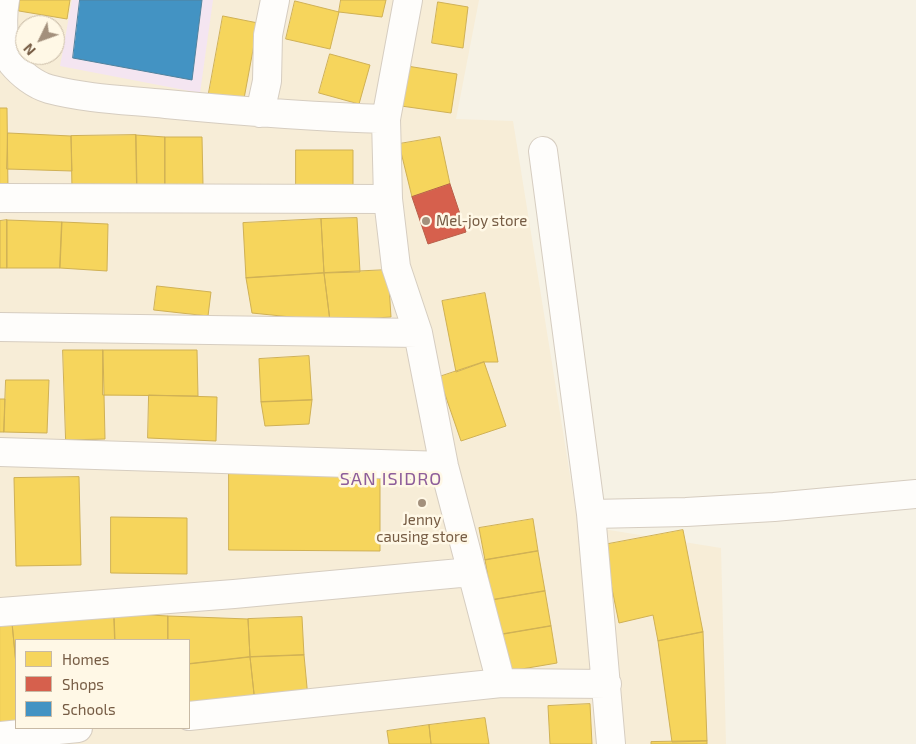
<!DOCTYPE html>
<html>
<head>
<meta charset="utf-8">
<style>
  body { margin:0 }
  #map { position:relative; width:916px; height:744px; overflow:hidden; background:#f6f2e5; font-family:"Exo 2",sans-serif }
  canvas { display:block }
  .legend { position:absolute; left:15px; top:639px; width:175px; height:90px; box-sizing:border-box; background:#fff8e6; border:1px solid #c8baa5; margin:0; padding:6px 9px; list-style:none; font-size:15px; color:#765c44 }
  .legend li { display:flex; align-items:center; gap:10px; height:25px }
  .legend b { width:25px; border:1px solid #c8baa5 }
  .north { position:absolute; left:15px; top:15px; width:50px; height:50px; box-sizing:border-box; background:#fff8e6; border:1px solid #c8baa5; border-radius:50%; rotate:228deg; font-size:14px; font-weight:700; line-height:20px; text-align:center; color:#765c44 }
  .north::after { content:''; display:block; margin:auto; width:18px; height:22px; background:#a3907c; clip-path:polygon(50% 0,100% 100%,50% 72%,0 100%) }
</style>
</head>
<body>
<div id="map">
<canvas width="916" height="744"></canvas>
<ul class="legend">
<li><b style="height:14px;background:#f6d55c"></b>Homes</li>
<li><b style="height:14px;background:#d6604d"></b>Shops</li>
<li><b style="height:14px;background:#4393c3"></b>Schools</li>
</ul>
<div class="north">N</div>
</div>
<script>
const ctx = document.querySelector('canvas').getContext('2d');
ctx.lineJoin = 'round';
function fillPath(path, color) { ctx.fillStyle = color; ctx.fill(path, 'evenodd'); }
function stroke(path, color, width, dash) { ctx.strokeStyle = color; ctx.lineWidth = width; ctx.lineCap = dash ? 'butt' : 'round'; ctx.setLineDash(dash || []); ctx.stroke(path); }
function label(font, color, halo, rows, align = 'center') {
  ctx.font = font + ' "Exo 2",sans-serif'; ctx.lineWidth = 5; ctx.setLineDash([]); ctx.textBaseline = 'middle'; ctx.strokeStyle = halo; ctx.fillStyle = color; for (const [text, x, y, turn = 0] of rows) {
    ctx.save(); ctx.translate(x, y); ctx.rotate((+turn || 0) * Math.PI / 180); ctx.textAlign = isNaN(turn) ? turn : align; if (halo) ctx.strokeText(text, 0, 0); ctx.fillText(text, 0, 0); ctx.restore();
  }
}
fillPath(new Path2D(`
  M 0,0 L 479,0 L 456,119 L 513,121 L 578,525 L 721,548 L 726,744 L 0,744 ZM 25,25 L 55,25 L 55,55 L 25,55 ZM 16,640 L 189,640 L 189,728 L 16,728 Z`), '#f7edd7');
fillPath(new Path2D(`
  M 72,0 L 213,0 L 200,93 L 60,66 Z`), '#f4e5f1');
const homes = new Path2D(`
  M 20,0 L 70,0 L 67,19 L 19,11 Z
  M 341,0 L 386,0 L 382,17 L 339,12 Z
  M 295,1 L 339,12 L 330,49 L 286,39 Z
  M 438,2 L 468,7 L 463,48 L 432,43 Z
  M 223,16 L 258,23 L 243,104 L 208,98 Z
  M 330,54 L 370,65 L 359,104 L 319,93 Z
  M 407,66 L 457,74 L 451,113 L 401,106 Z
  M 0,108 L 7,108 L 8,191 L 0,191 Z
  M 8,133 L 71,136 L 72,171 L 7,169 Z
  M 136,135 L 165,137 L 165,185 L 137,188 Z
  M 136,135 L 137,188 L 72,189 L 71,136 Z
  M 165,137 L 202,137 L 203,185 L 165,185 Z
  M 440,137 L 450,184 L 412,197 L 399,144 Z
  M 296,150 L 353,150 L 353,191 L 296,191 Z
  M 357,218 L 360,272 L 324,273 L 321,219 Z
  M 321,219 L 324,273 L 246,278 L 243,223 Z
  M 7,220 L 7,268 L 0,268 L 0,221 Z
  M 7,220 L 62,222 L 60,268 L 7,268 Z
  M 62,222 L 108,224 L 107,271 L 60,268 Z
  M 388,270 L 391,317 L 330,321 L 324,273 Z
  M 324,273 L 330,321 L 252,313 L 246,278 Z
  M 157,286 L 211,292 L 208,316 L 154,310 Z
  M 485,293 L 498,362 L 484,362 L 456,372 L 442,301 Z
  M 63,350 L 103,350 L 105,439 L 66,440 Z
  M 103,350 L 197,350 L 198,396 L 103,395 Z
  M 309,356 L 312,400 L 261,402 L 259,359 Z
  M 484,362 L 506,426 L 461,441 L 439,377 Z
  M 6,380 L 49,380 L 47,433 L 4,432 Z
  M 149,395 L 217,397 L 216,441 L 148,438 Z
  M 0,399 L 5,399 L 4,432 L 0,432 Z
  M 312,400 L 309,424 L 265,426 L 261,402 Z
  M 229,471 L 380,471 L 380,551 L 229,550 Z
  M 79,477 L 81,565 L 16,566 L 14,478 Z
  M 111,517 L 187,518 L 187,574 L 111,573 Z
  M 533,519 L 538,551 L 485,560 L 479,528 Z
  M 683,530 L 703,632 L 658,641 L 653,615 L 619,623 L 603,545 Z
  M 538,551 L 545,591 L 492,600 L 485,560 Z
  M 545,591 L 551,626 L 498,635 L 492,600 Z
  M 114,613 L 168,616 L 168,640 L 115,640 Z
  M 114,613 L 115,640 L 16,640 L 16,664 L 12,623 Z
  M 168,616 L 248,619 L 250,657 L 189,664 L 189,640 L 168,640 Z
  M 302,617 L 304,655 L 250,657 L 248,619 Z
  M 0,622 L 12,623 L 16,664 L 16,726 L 0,726 Z
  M 551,626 L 557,663 L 504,672 L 498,635 Z
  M 703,632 L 707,741 L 672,742 L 658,641 Z
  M 304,655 L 308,698 L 255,703 L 250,657 Z
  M 250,657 L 255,703 L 189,712 L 189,664 Z
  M 590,704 L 592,744 L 550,744 L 548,706 Z
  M 485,718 L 489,744 L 431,744 L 429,725 Z
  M 429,725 L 431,744 L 389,744 L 387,731 Z
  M 707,741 L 707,744 L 651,744 L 651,742 Z`);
fillPath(homes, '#f6d55c');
stroke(homes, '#d0b155', 1);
const shops = new Path2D(`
  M 450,184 L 466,232 L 428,244 L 412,197 Z`);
fillPath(shops, '#d6604d');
stroke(shops, '#b95f4a', 1);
const schools = new Path2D(`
  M 80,0 L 202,0 L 192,80 L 73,58 Z`);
fillPath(schools, '#4393c3');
stroke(schools, '#52829d', 1);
const street = new Path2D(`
  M 5,0 C 2,15 2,51 12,63 C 21,74 35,85 49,89 C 87,99 127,100 166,104 C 239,111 312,117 386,119
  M 408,0 L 386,119 L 388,199 L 396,267 L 418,333 L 444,466 L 501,683
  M 260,113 L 267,81 L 268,35 L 275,0
  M 543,151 L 591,514
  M 0,198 L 388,199
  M 0,327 L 418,333
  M 0,452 L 444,466
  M 0,612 L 234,594 L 471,572
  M 189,716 L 501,683 L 607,684
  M 0,736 L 78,728
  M 611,744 L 591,514 L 686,512 L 774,507 L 916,494`);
stroke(street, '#d6cdc0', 30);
stroke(street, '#fefdfb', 28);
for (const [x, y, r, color] of [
  [426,221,5,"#a3907c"],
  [422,503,5,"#a3907c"]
]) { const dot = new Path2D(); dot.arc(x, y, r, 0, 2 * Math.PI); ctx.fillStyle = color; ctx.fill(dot); stroke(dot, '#fff8e6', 2); }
label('15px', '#765c44', '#fff8e6', [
  ["Mel-joy store",436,221],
  ["Jenny",422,520,"center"],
  ["causing store",422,537,"center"]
], 'left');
ctx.letterSpacing = '1px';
label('18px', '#8e5e9a', '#fff8e6', [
  ["SAN ISIDRO",391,479]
]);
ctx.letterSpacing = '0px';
</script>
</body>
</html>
